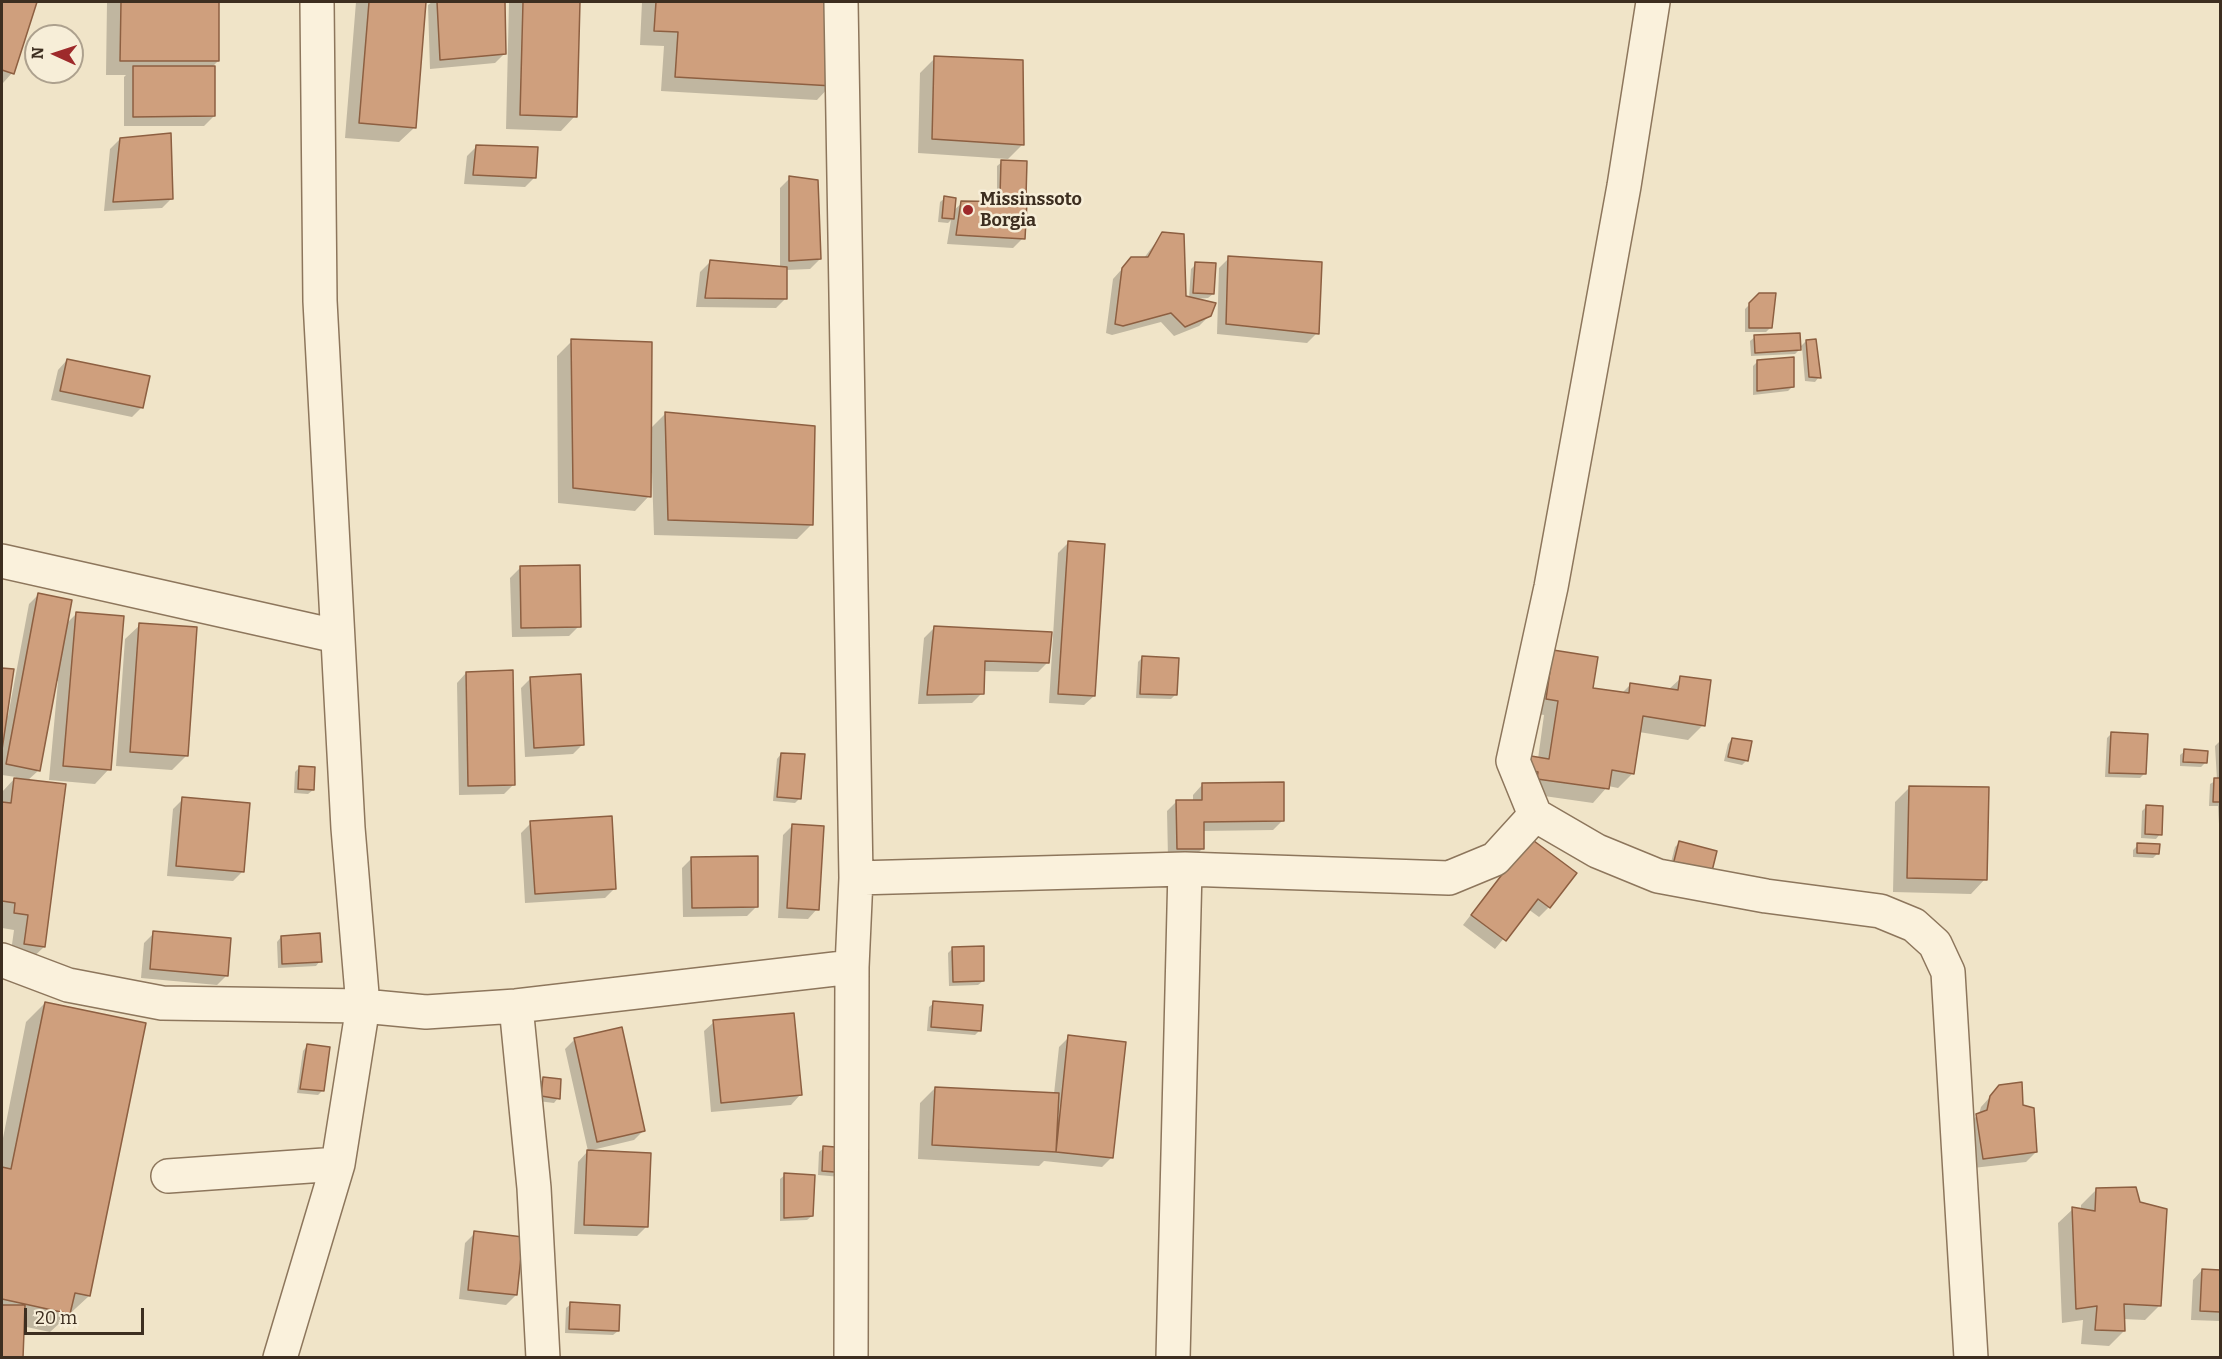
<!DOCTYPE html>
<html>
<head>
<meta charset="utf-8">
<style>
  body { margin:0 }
  #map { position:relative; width:2222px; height:1359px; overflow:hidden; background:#f0e4c8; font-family:Bitter,serif }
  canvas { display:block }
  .frame { position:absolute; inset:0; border:3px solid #3d2e20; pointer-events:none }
  .north { position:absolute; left:24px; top:24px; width:60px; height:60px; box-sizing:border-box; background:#f7eed8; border:2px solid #ada18e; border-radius:50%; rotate:273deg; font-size:16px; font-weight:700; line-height:24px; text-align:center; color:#3d2e20 }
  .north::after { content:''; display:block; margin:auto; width:21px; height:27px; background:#9e2a2b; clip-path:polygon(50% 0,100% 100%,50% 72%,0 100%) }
  .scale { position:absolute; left:24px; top:1308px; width:120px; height:27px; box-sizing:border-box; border:3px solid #3d2e20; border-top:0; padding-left:8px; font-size:18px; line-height:21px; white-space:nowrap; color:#3d2e20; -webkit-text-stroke:4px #f7eed8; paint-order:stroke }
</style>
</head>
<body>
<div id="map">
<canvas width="2222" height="1359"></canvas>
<div class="frame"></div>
<div class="north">N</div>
<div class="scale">20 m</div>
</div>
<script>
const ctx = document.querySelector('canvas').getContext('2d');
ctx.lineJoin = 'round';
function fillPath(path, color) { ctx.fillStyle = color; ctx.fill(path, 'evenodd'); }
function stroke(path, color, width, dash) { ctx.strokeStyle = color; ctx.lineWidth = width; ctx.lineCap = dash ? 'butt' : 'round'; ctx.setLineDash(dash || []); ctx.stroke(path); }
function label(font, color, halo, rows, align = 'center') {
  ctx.font = font + ' Bitter,serif'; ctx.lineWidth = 5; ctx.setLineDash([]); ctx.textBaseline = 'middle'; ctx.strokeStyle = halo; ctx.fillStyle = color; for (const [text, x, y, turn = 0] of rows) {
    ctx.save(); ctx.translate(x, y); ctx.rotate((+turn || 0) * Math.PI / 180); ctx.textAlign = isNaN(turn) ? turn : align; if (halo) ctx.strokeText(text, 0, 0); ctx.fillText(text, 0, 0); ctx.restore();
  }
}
fillPath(new Path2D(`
  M 2,2 L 35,2 L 12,73 L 3,83 Z
  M 107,2 L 218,2 L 218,61 L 211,68 L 214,116 L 204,126 L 124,126 L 124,77 L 126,75 L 106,75 Z
  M 356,2 L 424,2 L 414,128 L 399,142 L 345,138 Z
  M 432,2 L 503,2 L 505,53 L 495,63 L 430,69 L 428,5 Z
  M 509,2 L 578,2 L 575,116 L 561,131 L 506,129 Z
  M 642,2 L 826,2 L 831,85 L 817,100 L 661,91 L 664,46 L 640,45 Z
  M 935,58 L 1023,144 L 1008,159 L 918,153 L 920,73 Z
  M 120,139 L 172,198 L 162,208 L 104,211 L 110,149 Z
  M 477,146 L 534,178 L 525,187 L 464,184 L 467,156 Z
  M 1002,162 L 1025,196 L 1017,203 L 1023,238 L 1013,248 L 947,244 L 951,220 L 948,223 L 938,222 L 940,202 L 945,198 L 953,211 L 962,203 L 1013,203 L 1013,200 L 997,200 L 997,166 Z
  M 790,178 L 820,259 L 810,269 L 786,270 L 786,298 L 776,308 L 696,307 L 700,272 L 710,262 L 780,268 L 780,188 Z
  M 1162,234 L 1184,298 L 1189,298 L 1191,269 L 1196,264 L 1213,294 L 1208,298 L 1193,299 L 1210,315 L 1199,326 L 1174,336 L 1161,322 L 1112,335 L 1106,333 L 1113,279 L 1131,259 L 1144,258 Z
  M 1229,258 L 1317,333 L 1307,343 L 1217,334 L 1219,268 Z
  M 1760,294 L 1771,327 L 1766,332 L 1745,332 L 1745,309 Z
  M 1755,337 L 1799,348 L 1806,341 L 1819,377 L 1815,382 L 1805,381 L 1802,347 L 1795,354 L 1751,356 L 1750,341 Z
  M 572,341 L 650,429 L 666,413 L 812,524 L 797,539 L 654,535 L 652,473 L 650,473 L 649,496 L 635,511 L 558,503 L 557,356 Z
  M 67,360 L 142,407 L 132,417 L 51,400 L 58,370 Z
  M 1758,361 L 1793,386 L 1788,391 L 1753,395 L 1753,366 Z
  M 1068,543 L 1094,696 L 1084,705 L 1049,703 L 1058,553 Z
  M 520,568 L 579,626 L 569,636 L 512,637 L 510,578 Z
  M 39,594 L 66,624 L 77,613 L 109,769 L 95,784 L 49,780 L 58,681 L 55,681 L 39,770 L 27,781 L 44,947 L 29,961 L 10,959 L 14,930 L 2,928 L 2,792 L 16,777 L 2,775 L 2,669 L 12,671 L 5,716 L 8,716 L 29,604 Z
  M 140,625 L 187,755 L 172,770 L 116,766 L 125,639 Z
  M 934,628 L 1048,662 L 1038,672 L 983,671 L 982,693 L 972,703 L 918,704 L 924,638 Z
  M 1553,652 L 1591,689 L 1621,694 L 1631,684 L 1668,690 L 1681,678 L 1703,725 L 1688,740 L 1639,732 L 1633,773 L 1618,788 L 1608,786 L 1593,803 L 1523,793 L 1538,759 L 1544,715 L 1532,713 Z
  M 1142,658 L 1176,694 L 1171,699 L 1136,698 L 1138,662 Z
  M 466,673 L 514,784 L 504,794 L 459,795 L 457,683 Z
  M 531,678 L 583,744 L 573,754 L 525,757 L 521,688 Z
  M 2112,733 L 2144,774 L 2140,778 L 2105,777 L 2107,738 Z
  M 1732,739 L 1747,760 L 1742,765 L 1724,761 L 1728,744 Z
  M 2220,741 L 2220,842 L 2218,806 L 2209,806 L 2210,784 L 2217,780 L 2215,746 Z
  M 2185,751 L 2206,762 L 2201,767 L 2180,766 L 2180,755 Z
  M 781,754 L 799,799 L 795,803 L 773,801 L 777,759 Z
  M 299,768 L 313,790 L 308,794 L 294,793 L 295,772 Z
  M 1202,785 L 1283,820 L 1273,830 L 1202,831 L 1203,848 L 1193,858 L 1168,858 L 1167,811 L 1177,801 L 1193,801 L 1193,795 Z
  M 1910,787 L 1985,879 L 1971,894 L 1893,892 L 1895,802 Z
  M 183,799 L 243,871 L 233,881 L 167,876 L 173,809 Z
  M 2147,806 L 2160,834 L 2156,839 L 2141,838 L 2142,811 Z
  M 531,823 L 615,888 L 605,898 L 525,903 L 521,833 Z
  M 793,825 L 817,909 L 808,919 L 778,918 L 783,835 Z
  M 1679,843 L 1705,879 L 1669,870 L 1675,847 Z
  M 2138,845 L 2158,853 L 2153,858 L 2133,857 L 2133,850 Z
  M 1521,850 L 1549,907 L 1539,917 L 1528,909 L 1495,949 L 1463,925 Z
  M 692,858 L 757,906 L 747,916 L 683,917 L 682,868 Z
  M 154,933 L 227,975 L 217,985 L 141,978 L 144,943 Z
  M 281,937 L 320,961 L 316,966 L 278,968 L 277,942 Z
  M 953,948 L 983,981 L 978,985 L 949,986 L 948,953 Z
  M 45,1003 L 89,1296 L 50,1332 L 22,1326 L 21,1358 L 2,1358 L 2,1143 L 26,1022 Z
  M 934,1003 L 980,1030 L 975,1035 L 927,1031 L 929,1007 Z
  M 714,1022 L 800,1095 L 791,1105 L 711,1112 L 704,1031 Z
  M 1069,1037 L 1112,1157 L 1102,1167 L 1044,1161 L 1039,1166 L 918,1159 L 920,1103 L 935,1088 L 1054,1094 L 1059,1047 Z
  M 575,1039 L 644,1130 L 634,1140 L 588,1151 L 565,1049 Z
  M 307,1046 L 323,1090 L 318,1095 L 297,1093 L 303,1051 Z
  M 544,1079 L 558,1098 L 554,1103 L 538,1101 L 539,1083 Z
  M 1999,1087 L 2021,1106 L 2036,1152 L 2026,1162 L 1973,1168 L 1967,1125 L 1979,1114 L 1981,1107 Z
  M 824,1148 L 841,1177 L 818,1175 L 819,1152 Z
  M 587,1152 L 647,1226 L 637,1236 L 574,1234 L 578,1162 Z
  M 785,1175 L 812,1216 L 807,1220 L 780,1221 L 780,1179 Z
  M 2096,1190 L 2159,1306 L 2145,1320 L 2123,1319 L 2124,1331 L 2109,1346 L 2081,1344 L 2083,1320 L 2062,1323 L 2058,1223 L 2073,1209 L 2081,1210 L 2081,1205 Z
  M 475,1233 L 516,1295 L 506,1305 L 459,1299 L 465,1243 Z
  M 2202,1270 L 2220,1271 L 2220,1321 L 2191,1320 L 2193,1280 Z
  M 571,1304 L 618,1331 L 613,1335 L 565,1333 L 566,1308 Z`), '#0003');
const building = new Path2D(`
  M 2,2 L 37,2 L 14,74 L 2,70 Z
  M 121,2 L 219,2 L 219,61 L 120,61 Z
  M 369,2 L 426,2 L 416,128 L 359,123 Z
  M 437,2 L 505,2 L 506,54 L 440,60 Z
  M 523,2 L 580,2 L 577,117 L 520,115 Z
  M 656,2 L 827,2 L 833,86 L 675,77 L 678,32 L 654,31 Z
  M 934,56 L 1023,60 L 1024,145 L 932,139 Z
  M 133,66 L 215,66 L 215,116 L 133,117 Z
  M 171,133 L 173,199 L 113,202 L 120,138 Z
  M 476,145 L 538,147 L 536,178 L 473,175 Z
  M 1001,160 L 1027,161 L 1026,197 L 1000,196 Z
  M 789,176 L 818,180 L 821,259 L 789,261 Z
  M 944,196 L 956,198 L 954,219 L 942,218 Z
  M 961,201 L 1027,202 L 1025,239 L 956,235 Z
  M 1162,232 L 1184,234 L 1186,296 L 1216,303 L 1211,316 L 1185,327 L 1171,313 L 1123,326 L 1115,324 L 1122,268 L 1131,257 L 1148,257 Z
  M 1228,256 L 1322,262 L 1319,334 L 1226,324 Z
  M 710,260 L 787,267 L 787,299 L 705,298 Z
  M 1195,262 L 1216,263 L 1214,294 L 1193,293 Z
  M 1759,293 L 1776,293 L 1772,328 L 1749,328 L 1749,303 Z
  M 1800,333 L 1801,350 L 1755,353 L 1754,335 Z
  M 571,339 L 652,342 L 651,497 L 573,488 Z
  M 1816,339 L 1821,378 L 1809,377 L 1806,340 Z
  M 1794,357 L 1794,387 L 1757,391 L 1757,360 Z
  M 67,359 L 150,376 L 143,408 L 60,391 Z
  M 665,412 L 815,426 L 813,525 L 668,520 Z
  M 1068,541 L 1105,544 L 1095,696 L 1058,694 Z
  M 580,565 L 581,627 L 521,628 L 520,566 Z
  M 38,593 L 72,600 L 40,771 L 6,764 Z
  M 76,612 L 124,616 L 111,770 L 63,766 Z
  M 139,623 L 197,627 L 188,756 L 130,752 Z
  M 934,626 L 1052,632 L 1049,663 L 985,661 L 984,694 L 927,695 Z
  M 1553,650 L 1598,657 L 1593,688 L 1629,693 L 1630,683 L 1678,690 L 1680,676 L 1711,680 L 1705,726 L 1643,716 L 1634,774 L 1612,770 L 1609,789 L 1537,779 L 1538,772 L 1523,769 L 1525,755 L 1549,759 L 1558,701 L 1546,699 Z
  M 1142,656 L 1179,658 L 1177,695 L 1140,694 Z
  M 2,668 L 14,669 L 2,750 Z
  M 513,670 L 515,785 L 468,786 L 466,672 Z
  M 581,674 L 584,745 L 534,748 L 530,677 Z
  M 2111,732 L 2148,734 L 2146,774 L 2109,773 Z
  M 1732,738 L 1752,741 L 1748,761 L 1728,757 Z
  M 2184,749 L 2208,751 L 2207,763 L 2183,762 Z
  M 781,753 L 805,754 L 801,799 L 777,797 Z
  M 299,766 L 315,767 L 314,790 L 298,789 Z
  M 14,778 L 66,784 L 45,947 L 24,944 L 28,915 L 14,913 L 15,903 L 2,901 L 2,802 L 11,803 Z
  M 2214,778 L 2220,778 L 2220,802 L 2213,802 Z
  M 1284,782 L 1284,821 L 1204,822 L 1204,849 L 1177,849 L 1176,800 L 1202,800 L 1202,783 Z
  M 1909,786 L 1989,787 L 1987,880 L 1907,878 Z
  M 182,797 L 250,803 L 244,872 L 176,866 Z
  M 2146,805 L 2163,806 L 2162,835 L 2145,834 Z
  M 612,816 L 616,889 L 535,894 L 530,821 Z
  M 792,824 L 824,826 L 819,910 L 787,908 Z
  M 1530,838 L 1577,873 L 1550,908 L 1538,899 L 1506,941 L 1471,915 Z
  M 1679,841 L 1717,851 L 1711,875 L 1673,865 Z
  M 2137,843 L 2160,844 L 2159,854 L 2137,853 Z
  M 758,856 L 758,907 L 692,908 L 691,857 Z
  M 153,931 L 231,938 L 228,976 L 150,969 Z
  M 320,933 L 322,962 L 282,964 L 281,936 Z
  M 984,946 L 984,981 L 953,982 L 952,947 Z
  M 933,1001 L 983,1005 L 981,1031 L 931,1027 Z
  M 45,1002 L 146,1023 L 90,1296 L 75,1293 L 70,1314 L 2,1299 L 2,1167 L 11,1169 Z
  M 794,1013 L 802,1095 L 721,1103 L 713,1020 Z
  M 622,1027 L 645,1131 L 597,1142 L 574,1038 Z
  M 1068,1035 L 1126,1042 L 1113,1158 L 1056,1152 Z
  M 307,1044 L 330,1047 L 324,1091 L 300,1089 Z
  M 543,1077 L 561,1079 L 560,1099 L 541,1096 Z
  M 2022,1082 L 2023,1105 L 2034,1108 L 2037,1152 L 1983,1159 L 1976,1114 L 1987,1110 L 1990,1096 L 1999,1085 Z
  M 935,1087 L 1059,1093 L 1056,1152 L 932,1145 Z
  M 823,1146 L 848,1148 L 847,1173 L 822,1171 Z
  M 587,1150 L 651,1153 L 648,1227 L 584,1225 Z
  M 784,1173 L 815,1175 L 813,1216 L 784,1218 Z
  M 2136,1187 L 2140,1202 L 2167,1209 L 2161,1306 L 2124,1304 L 2125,1331 L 2095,1330 L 2097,1306 L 2076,1309 L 2072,1207 L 2095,1211 L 2096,1188 Z
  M 474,1231 L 523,1237 L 517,1295 L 468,1290 Z
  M 2202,1269 L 2220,1270 L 2220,1312 L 2200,1311 Z
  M 570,1302 L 620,1305 L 619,1331 L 569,1329 Z
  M 2,1305 L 25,1305 L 23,1358 L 2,1358 Z`);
fillPath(building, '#cf9f7d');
stroke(building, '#8d5f41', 1.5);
const street = new Path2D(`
  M 841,2 L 856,878 L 852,967 L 851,1358
  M 1653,2 L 1624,186 L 1551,587 L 1513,761 L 1535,815 L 1597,851 L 1658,876 L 1766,896 L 1880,911 L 1914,925 L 1935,944 L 1948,972 L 1971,1358
  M 2,561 L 336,636
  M 856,878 L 1185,869 L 1449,878 L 1495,859 L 1535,815
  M 2,960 L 68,985 L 162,1003 L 363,1006 L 426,1012 L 516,1006 L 852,967
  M 516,1006 L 534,1188 L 543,1358
  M 168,1176 L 338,1164
  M 280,1358 L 338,1164 L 363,1006 L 348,828 L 320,301 L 317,2
  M 1173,1358 L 1185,869`);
stroke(street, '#8d765c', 36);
stroke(street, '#faf1dc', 33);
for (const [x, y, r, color] of [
  [968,210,6,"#9e2a2b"]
]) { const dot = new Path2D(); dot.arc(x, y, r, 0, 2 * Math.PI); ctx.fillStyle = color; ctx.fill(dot); stroke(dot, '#f7eed8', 2); }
label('bold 18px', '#3d2e20', '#f7eed8', [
  ["Missinssoto",980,200],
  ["Borgia",980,221]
], 'left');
</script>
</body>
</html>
